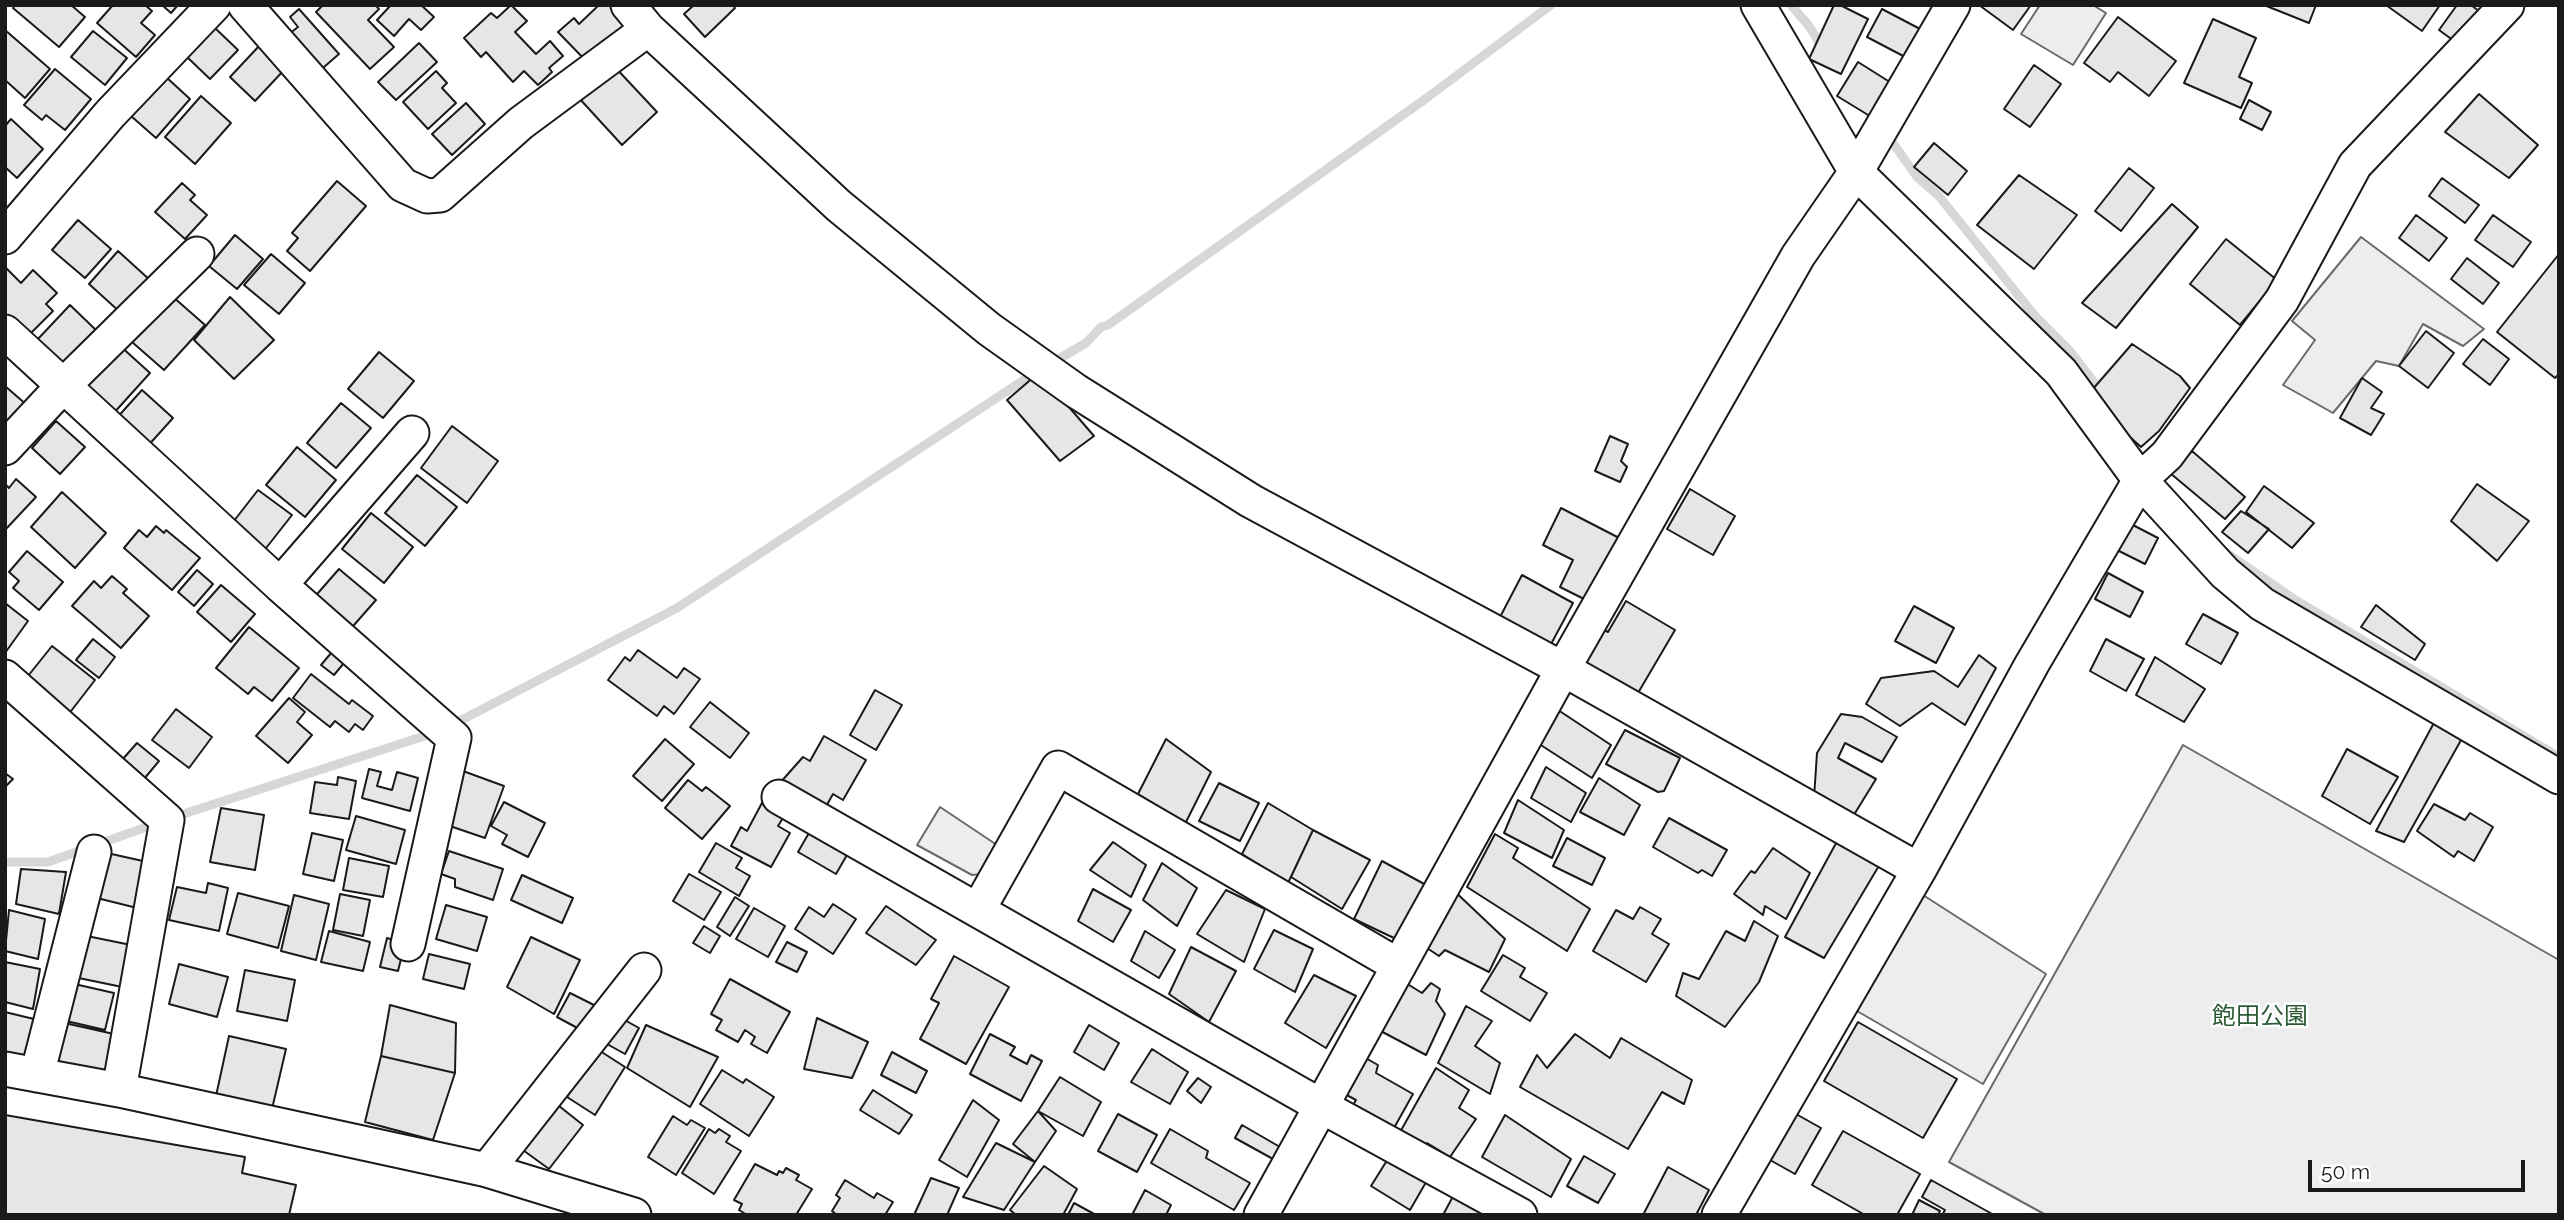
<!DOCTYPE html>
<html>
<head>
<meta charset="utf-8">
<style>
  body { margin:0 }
  #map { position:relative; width:2564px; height:1220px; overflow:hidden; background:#fff; font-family:Raleway,sans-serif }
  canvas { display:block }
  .frame { position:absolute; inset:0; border:7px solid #1a1a1a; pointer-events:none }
  .scale { position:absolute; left:2308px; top:1160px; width:217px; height:32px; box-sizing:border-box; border:4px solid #1a1a1a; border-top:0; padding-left:9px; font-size:21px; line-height:24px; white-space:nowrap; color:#1a1a1a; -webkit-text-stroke:5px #fff; paint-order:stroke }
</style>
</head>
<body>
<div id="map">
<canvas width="2564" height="1220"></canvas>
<div class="frame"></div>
<div class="scale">50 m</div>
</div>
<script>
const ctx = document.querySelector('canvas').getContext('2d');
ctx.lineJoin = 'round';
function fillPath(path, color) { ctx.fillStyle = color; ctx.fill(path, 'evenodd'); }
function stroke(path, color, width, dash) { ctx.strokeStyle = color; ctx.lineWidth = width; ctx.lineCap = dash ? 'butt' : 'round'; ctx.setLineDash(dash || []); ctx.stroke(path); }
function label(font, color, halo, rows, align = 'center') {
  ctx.font = font + ' Raleway,"Noto Sans JP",sans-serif'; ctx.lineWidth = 5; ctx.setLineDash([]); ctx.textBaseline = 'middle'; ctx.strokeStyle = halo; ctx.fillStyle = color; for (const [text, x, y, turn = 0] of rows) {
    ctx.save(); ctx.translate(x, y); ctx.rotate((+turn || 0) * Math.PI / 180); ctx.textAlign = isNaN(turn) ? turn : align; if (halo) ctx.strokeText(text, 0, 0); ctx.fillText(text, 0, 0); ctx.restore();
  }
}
const built = new Path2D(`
  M 2040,5 L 2093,5 L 2106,13 L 2073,65 L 2021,34 Z
  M 2361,237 L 2484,329 L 2463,346 L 2423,324 L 2399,366 L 2376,361 L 2333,413 L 2283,385 L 2315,340 L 2292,321 Z
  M 2183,745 L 2559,960 L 2559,1215 L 2046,1215 L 1949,1162 Z
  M 940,807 L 997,845 L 981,874 L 972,875 L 917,845 Z
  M 1923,895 L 2046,974 L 1983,1084 L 1857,1011 Z`);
fillPath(built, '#ededed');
stroke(built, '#6a6a6a', 2);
stroke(new Path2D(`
  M 1791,5 L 1809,26 L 1823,49
  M 1886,133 L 1917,177 L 1938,195 L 2035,316 L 2070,351 L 2102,393
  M 1052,363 L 1086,343 L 1101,327 L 1108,325 L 1428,97 L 1551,5
  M 2225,552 L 2294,599 L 2559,757
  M 450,726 L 677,608 L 1036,372
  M 174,817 L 437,732
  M 5,862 L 48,862 L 158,823`), '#d7d7d7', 9);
const building = new Path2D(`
  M 15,5 L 71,5 L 85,17 L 59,47 L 13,8 Z
  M 113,5 L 145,5 L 152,11 L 141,23 L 155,35 L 136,57 L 97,23 Z
  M 162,5 L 178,5 L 171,13 Z
  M 323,5 L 375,5 L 379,9 L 368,20 L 394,47 L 370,69 L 316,12 Z
  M 391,5 L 421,5 L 434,17 L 421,30 L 409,19 L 394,36 L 377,20 Z
  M 511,5 L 527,21 L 515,32 L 536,54 L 550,41 L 563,56 L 549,68 L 552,72 L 538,85 L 524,71 L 513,82 L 486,52 L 481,57 L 464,38 L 491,13 L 497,18 Z
  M 599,5 L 617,5 L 633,22 L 588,63 L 558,32 L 574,18 L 579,24 Z
  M 694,5 L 733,5 L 735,8 L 705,37 L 684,14 Z
  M 1834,5 L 1840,5 L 1868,19 L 1841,74 L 1809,59 Z
  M 1979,5 L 2031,5 L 2013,30 Z
  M 2264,5 L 2316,5 L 2309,23 Z
  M 2386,5 L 2440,5 L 2422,31 Z
  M 2457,5 L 2471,5 L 2488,18 L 2465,49 L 2439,30 Z
  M 299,9 L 339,54 L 316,74 L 284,38 L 298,27 L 290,17 Z
  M 1882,9 L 1922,30 L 1907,58 L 1867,37 Z
  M 2118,17 L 2176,61 L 2149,96 L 2118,72 L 2110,82 L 2084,63 Z
  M 2213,19 L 2256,38 L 2239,77 L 2252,83 L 2241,108 L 2184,83 Z
  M 215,28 L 238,50 L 210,79 L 187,57 Z
  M 5,30 L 50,69 L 25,98 L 5,80 Z
  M 93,31 L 127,58 L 105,85 L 71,57 Z
  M 419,43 L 437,62 L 396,100 L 378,82 Z
  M 260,45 L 285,69 L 255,101 L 230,77 Z
  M 1858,62 L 1893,84 L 1873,118 L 1837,96 Z
  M 613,65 L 657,112 L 622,145 L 578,97 Z
  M 2034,65 L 2061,84 L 2030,127 L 2004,109 Z
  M 55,69 L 91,99 L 65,130 L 46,115 L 42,120 L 24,105 Z
  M 436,71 L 447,83 L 442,88 L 456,103 L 428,129 L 403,102 Z
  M 166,77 L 190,99 L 156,138 L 131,116 Z
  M 2479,94 L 2538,145 L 2509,178 L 2445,132 Z
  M 201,96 L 231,123 L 195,164 L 165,137 Z
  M 2249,100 L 2271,112 L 2262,130 L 2240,119 Z
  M 466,103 L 485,124 L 452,155 L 432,134 Z
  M 11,119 L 43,149 L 17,178 L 5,167 L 5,126 Z
  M 1934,143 L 1967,171 L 1948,195 L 1914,167 Z
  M 2129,168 L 2154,188 L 2121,231 L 2095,211 Z
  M 2019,175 L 2077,215 L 2034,269 L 1977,225 Z
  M 2442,178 L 2479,205 L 2465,223 L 2429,196 Z
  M 337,181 L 366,206 L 310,271 L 287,251 L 298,238 L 292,233 Z
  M 182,183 L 195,195 L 190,200 L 207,215 L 185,239 L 155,212 Z
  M 2172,204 L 2198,227 L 2116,328 L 2082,303 Z
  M 2416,215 L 2447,238 L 2429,261 L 2399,238 Z
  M 2493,215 L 2531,242 L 2513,267 L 2475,240 Z
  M 78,220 L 111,249 L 85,278 L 52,250 Z
  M 235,235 L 263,259 L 237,289 L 209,266 Z
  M 2226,239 L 2277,280 L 2240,325 L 2190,284 Z
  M 118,251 L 151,281 L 121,313 L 89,284 Z
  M 271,254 L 305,283 L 279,314 L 244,285 Z
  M 2559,254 L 2559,374 L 2555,378 L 2497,332 Z
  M 2467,258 L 2499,283 L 2483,304 L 2451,279 Z
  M 5,267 L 21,283 L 33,270 L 57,293 L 46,304 L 53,311 L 24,340 L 5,323 Z
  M 172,296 L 205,325 L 164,370 L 132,342 Z
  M 230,297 L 274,340 L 234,379 L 194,340 Z
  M 70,305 L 99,333 L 67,367 L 37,340 Z
  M 2426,331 L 2454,353 L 2428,388 L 2399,366 Z
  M 2483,339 L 2509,359 L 2490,385 L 2463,364 Z
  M 118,344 L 150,373 L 112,415 L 80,386 Z
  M 2132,344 L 2180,376 L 2190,388 L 2159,431 L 2141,447 L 2086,397 Z
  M 379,352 L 414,381 L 383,418 L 348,389 Z
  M 1035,376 L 1062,399 L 1094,436 L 1060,461 L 1007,400 Z
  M 2362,378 L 2382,392 L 2371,408 L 2384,414 L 2371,435 L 2340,418 Z
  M 5,386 L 28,406 L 5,432 Z
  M 142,390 L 173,418 L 146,448 L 114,421 Z
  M 341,403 L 371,428 L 336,468 L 307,443 Z
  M 56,421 L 85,447 L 60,474 L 32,448 Z
  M 452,426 L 498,461 L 467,503 L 421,468 Z
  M 1610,436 L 1628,444 L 1621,461 L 1627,467 L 1620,482 L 1595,471 Z
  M 297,447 L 336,480 L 305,517 L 266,485 Z
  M 2192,451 L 2245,497 L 2225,519 L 2170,473 Z
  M 417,475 L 457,507 L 425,546 L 385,513 Z
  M 16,479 L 36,497 L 5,530 L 5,484 L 9,488 Z
  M 2477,484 L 2529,521 L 2497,561 L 2451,521 Z
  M 2264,486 L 2314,523 L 2292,548 L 2246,512 Z
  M 1690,489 L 1735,516 L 1713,555 L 1667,529 Z
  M 258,490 L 292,515 L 263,552 L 230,526 Z
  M 62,492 L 106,533 L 75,568 L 31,527 Z
  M 1561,508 L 1627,542 L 1596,605 L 1560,587 L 1573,560 L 1543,545 Z
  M 2241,511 L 2269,529 L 2248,553 L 2222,532 Z
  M 371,513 L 413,547 L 384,583 L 342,549 Z
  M 2131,524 L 2158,538 L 2145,564 L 2117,550 Z
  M 156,526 L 164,533 L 166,530 L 200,558 L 172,590 L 124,548 L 139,530 L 147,537 Z
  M 27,551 L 63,582 L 39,610 L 13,588 L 19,581 L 9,572 Z
  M 339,569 L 376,600 L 347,633 L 311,601 Z
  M 197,570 L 213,584 L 194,606 L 178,592 Z
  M 2108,573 L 2143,592 L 2130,617 L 2095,599 Z
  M 1522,575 L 1573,603 L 1550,646 L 1499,619 Z
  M 112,576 L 127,589 L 123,593 L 149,616 L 121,648 L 72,606 L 94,581 L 101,588 Z
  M 221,585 L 255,614 L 231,642 L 197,612 Z
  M 1626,601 L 1675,630 L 1638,693 L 1578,659 L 1597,626 L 1608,632 Z
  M 5,603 L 28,621 L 5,653 Z
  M 2376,605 L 2425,644 L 2415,660 L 2361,627 Z
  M 1914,606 L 1954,628 L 1936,663 L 1895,641 Z
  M 2203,614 L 2238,633 L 2221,664 L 2186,644 Z
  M 249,627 L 299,668 L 272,701 L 254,687 L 248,694 L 216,668 Z
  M 93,639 L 115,657 L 99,678 L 76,660 Z
  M 2106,639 L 2144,659 L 2126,691 L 2090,671 Z
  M 52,646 L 95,680 L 68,715 L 24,681 Z
  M 337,646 L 349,657 L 334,675 L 321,665 Z
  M 638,650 L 677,678 L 684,668 L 700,679 L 674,714 L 664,706 L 657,716 L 608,680 L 625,657 L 630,661 Z
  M 1979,655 L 1996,668 L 1965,725 L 1932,703 L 1900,726 L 1866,704 L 1881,678 L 1934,671 L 1958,687 Z
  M 2155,657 L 2205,689 L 2184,722 L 2136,695 Z
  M 311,674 L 349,704 L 352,700 L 373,716 L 363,730 L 355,724 L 349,732 L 335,721 L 330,727 L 293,698 Z
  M 875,690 L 902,705 L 876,750 L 850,735 Z
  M 289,698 L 305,712 L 297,722 L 312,735 L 288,763 L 256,736 Z
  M 710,702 L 749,733 L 730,758 L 690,727 Z
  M 1552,706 L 1611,745 L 1592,778 L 1536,742 Z
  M 176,709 L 212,737 L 189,768 L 152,740 Z
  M 1841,714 L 1862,717 L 1897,737 L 1882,762 L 1845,743 L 1838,758 L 1876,779 L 1852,818 L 1814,798 L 1817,753 Z
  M 2436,719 L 2465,733 L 2404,842 L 2376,831 Z
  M 1625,730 L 1680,758 L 1664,791 L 1658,792 L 1606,764 Z
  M 824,736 L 866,760 L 843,800 L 833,794 L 824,810 L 779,784 L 803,757 L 810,761 Z
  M 665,739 L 694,764 L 662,801 L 633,776 Z
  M 1166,739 L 1211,772 L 1185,824 L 1138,794 Z
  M 137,743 L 159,761 L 144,779 L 122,760 Z
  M 2347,749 L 2398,777 L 2370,824 L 2322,796 Z
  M 1546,767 L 1586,793 L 1571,822 L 1531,798 Z
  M 369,769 L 381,772 L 377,786 L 392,790 L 397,772 L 418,778 L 410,811 L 362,798 Z
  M 463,771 L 504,786 L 485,838 L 444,824 Z
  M 5,773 L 13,779 L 5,787 Z
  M 338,777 L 356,781 L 349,819 L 310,813 L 315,782 L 337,785 Z
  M 1599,778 L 1640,805 L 1624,835 L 1580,812 Z
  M 688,780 L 702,791 L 706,787 L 730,806 L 702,839 L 665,808 Z
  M 1219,783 L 1259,803 L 1240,841 L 1199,821 Z
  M 1518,800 L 1564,830 L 1552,858 L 1504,833 Z
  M 763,801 L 786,813 L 778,826 L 790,833 L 771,867 L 731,846 L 741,827 L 747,831 Z
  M 504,802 L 545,823 L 528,857 L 502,844 L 507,835 L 491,826 Z
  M 1268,803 L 1313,830 L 1288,883 L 1242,854 Z
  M 2434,804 L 2465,820 L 2470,813 L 2493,827 L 2474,861 L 2458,851 L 2454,857 L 2417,831 Z
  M 221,808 L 264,815 L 255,870 L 210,862 Z
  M 356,816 L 405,830 L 396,864 L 346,850 Z
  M 1669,818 L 1727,850 L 1712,876 L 1702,870 L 1698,873 L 1653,847 Z
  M 813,826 L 851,848 L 836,874 L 798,852 Z
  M 1313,830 L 1370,860 L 1342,909 L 1291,877 Z
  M 312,833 L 343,840 L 334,881 L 303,874 Z
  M 1495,834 L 1518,848 L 1513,858 L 1590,909 L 1567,951 L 1467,887 Z
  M 1841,834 L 1883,859 L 1824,958 L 1785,937 Z
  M 1567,838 L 1605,858 L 1592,885 L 1553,866 Z
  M 1113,842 L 1146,865 L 1131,897 L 1090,870 Z
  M 716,843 L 742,858 L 736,868 L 750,876 L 739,896 L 699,872 Z
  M 1773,848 L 1810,873 L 1786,919 L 1765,906 L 1763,915 L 1734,894 L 1751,871 L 1755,873 Z
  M 449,851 L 503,869 L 493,900 L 455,887 L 455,879 L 441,874 Z
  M 107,853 L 152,863 L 141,909 L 97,898 Z
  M 349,858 L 389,866 L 383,897 L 343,890 Z
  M 1382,861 L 1426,885 L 1396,939 L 1354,919 Z
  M 1162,863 L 1197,888 L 1177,926 L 1143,900 Z
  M 21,869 L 66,872 L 59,914 L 16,904 Z
  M 689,874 L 721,892 L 704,920 L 673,901 Z
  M 522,875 L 573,898 L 562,923 L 511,900 Z
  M 208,883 L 228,888 L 219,931 L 169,920 L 177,887 L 206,893 Z
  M 1449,886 L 1505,939 L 1489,972 L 1445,950 L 1439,956 L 1418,942 Z
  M 1093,889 L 1131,910 L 1113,942 L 1078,921 Z
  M 1226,890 L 1265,909 L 1244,962 L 1197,934 Z
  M 238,893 L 289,906 L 278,948 L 227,934 Z
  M 340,894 L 370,900 L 363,936 L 333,930 Z
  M 294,895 L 329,904 L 316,960 L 281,951 Z
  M 735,897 L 749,906 L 730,936 L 717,927 Z
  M 833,904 L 856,919 L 833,954 L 795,929 L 809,907 L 824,917 Z
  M 446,905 L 487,917 L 477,951 L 436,939 Z
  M 886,906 L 936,940 L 916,965 L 866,933 Z
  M 1640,907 L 1661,919 L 1652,934 L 1669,944 L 1646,982 L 1593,951 L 1616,910 L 1633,919 Z
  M 754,908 L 785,926 L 768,957 L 736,939 Z
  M 9,910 L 45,919 L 38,959 L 5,951 Z
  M 1754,921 L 1778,936 L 1759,982 L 1725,1027 L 1676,996 L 1683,973 L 1699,979 L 1726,931 L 1745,941 Z
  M 704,926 L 720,936 L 710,953 L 693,943 Z
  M 1274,930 L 1313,949 L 1295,992 L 1254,969 Z
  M 329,931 L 370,942 L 363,971 L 321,962 Z
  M 1145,931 L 1175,950 L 1159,978 L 1131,961 Z
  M 77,934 L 136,946 L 127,988 L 69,976 Z
  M 531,937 L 580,960 L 554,1014 L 507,987 Z
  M 387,938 L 405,943 L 398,971 L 380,967 Z
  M 787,942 L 807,952 L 797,972 L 776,962 Z
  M 1191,947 L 1236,971 L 1209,1022 L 1169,994 Z
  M 429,954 L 470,964 L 464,989 L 423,979 Z
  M 1503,955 L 1525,968 L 1520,977 L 1547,993 L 1530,1021 L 1481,991 Z
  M 954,956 L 1009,987 L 966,1064 L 920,1039 L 939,1003 L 931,999 Z
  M 5,962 L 40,969 L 33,1009 L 5,1002 Z
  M 179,964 L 228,977 L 217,1017 L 169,1004 Z
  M 245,970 L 295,980 L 287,1021 L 237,1011 Z
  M 1314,975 L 1356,996 L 1326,1048 L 1285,1023 Z
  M 730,979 L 790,1012 L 767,1053 L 751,1044 L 755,1037 L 745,1030 L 738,1042 L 716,1030 L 722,1020 L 711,1014 Z
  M 1401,980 L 1422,993 L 1431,983 L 1440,989 L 1436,1001 L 1445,1014 L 1426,1055 L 1375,1028 Z
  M 70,983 L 114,993 L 105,1030 L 62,1020 Z
  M 570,993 L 594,1005 L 581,1030 L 557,1017 Z
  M 390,1005 L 456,1023 L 455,1073 L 381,1056 Z
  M 1466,1006 L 1492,1021 L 1475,1046 L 1500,1063 L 1490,1094 L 1438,1063 Z
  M 5,1012 L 38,1020 L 28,1059 L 5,1053 Z
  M 612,1013 L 639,1028 L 625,1054 L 598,1039 Z
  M 817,1018 L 868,1042 L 852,1078 L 804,1069 Z
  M 60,1022 L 114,1034 L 106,1072 L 52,1060 Z
  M 1858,1022 L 1957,1079 L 1923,1138 L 1824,1081 Z
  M 646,1025 L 718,1057 L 690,1107 L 627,1068 Z
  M 1089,1025 L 1119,1043 L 1104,1070 L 1074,1052 Z
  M 990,1034 L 1015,1047 L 1010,1055 L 1027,1064 L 1031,1055 L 1042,1061 L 1021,1101 L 970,1074 Z
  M 1575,1034 L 1610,1058 L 1621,1038 L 1692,1080 L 1684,1104 L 1662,1092 L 1628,1149 L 1520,1087 L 1537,1055 L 1547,1068 Z
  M 229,1036 L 286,1049 L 272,1109 L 216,1096 Z
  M 597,1049 L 625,1067 L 595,1115 L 567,1097 Z
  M 1152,1049 L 1188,1072 L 1170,1104 L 1131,1082 Z
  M 892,1052 L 927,1071 L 916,1093 L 881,1075 Z
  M 381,1056 L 455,1073 L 433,1140 L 365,1122 Z
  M 1362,1056 L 1378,1065 L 1376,1073 L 1413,1094 L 1394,1128 L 1353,1105 L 1356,1100 L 1341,1092 Z
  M 1436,1068 L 1469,1090 L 1459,1108 L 1476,1119 L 1450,1157 L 1427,1143 L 1423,1149 L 1399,1134 Z
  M 722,1070 L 743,1083 L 746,1079 L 774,1097 L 749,1136 L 700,1104 Z
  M 1060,1077 L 1101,1102 L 1083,1136 L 1038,1111 Z
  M 1198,1078 L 1211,1087 L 1201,1103 L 1187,1091 Z
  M 873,1090 L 912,1115 L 899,1134 L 860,1110 Z
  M 549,1098 L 583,1125 L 549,1169 L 516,1145 Z
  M 973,1100 L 999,1120 L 967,1177 L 939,1160 Z
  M 1038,1111 L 1056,1131 L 1035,1162 L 1013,1144 Z
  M 1118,1114 L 1157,1135 L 1137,1172 L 1098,1151 Z
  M 1796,1114 L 1821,1128 L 1795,1174 L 1770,1160 Z
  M 5,1115 L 245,1157 L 242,1173 L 296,1185 L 289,1215 L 5,1215 Z
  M 1505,1115 L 1571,1159 L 1551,1197 L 1482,1157 Z
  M 673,1116 L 687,1125 L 691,1120 L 705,1128 L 676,1175 L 648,1157 Z
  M 1242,1125 L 1280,1147 L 1273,1159 L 1235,1138 Z
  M 709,1129 L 715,1133 L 719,1129 L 730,1136 L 726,1142 L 741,1151 L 714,1194 L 682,1173 Z
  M 1170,1129 L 1208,1151 L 1206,1158 L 1250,1183 L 1234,1210 L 1151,1163 Z
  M 1843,1131 L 1920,1174 L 1897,1215 L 1865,1215 L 1812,1185 Z
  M 996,1143 L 1035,1162 L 1004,1210 L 963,1197 Z
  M 1391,1154 L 1429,1177 L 1410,1210 L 1371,1186 Z
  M 1584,1156 L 1615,1174 L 1598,1203 L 1567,1186 Z
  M 755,1164 L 777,1175 L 779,1171 L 783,1173 L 786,1168 L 799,1175 L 796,1180 L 812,1189 L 796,1215 L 747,1215 L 739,1210 L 742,1204 L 734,1200 Z
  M 1044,1166 L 1077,1189 L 1063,1215 L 1016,1215 L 1010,1210 Z
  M 1668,1167 L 1709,1190 L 1696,1215 L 1643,1215 Z
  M 931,1178 L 959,1188 L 947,1215 L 914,1215 Z
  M 845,1180 L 874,1198 L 877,1193 L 893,1202 L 885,1215 L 837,1215 L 832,1211 L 840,1198 L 836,1195 Z
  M 1931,1180 L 1994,1215 L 1942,1215 L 1945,1210 L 1922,1197 Z
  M 1458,1187 L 1512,1215 L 1443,1215 Z
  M 1145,1190 L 1171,1205 L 1166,1215 L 1132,1215 Z
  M 1919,1200 L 1940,1211 L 1938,1215 L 1912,1215 Z
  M 1074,1203 L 1096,1215 L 1068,1215 Z`);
fillPath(building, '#e6e6e6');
stroke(building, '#1a1a1a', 2);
const minor = new Path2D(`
  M 245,5 L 403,185 L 427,196 L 440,195 L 521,123 L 648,29
  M 628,5 L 648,29 L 839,206 L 989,329 L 1076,391 L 1251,501 L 1563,669 L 1919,870
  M 1758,5 L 1856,172 L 2061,372 L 2140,480 L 2225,573 L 2262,604 L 2559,777
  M 5,237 L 110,114 L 214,5
  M 5,332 L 280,585 L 454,738 L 408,944
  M 5,448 L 63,386 L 197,254
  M 280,585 L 412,433
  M 5,677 L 167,820 L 119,1090
  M 779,797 L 1321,1106 L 1520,1215
  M 978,910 L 1058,768 L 1399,966
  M 5,1069 L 119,1090 L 487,1170 L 634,1215
  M 37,1075 L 94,852
  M 487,1170 L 644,970
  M 1261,1215 L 1563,669 L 1798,256 L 1856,172 L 1953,5
  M 1719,1215 L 1919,870 L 2032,664 L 2140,480 L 2167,455 L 2282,300 L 2355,165 L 2507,5`);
stroke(minor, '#1a1a1a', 37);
stroke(minor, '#fff', 33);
label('24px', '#2b5a34', '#fff', [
  ["飽田公園",2260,1017]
]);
</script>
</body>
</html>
